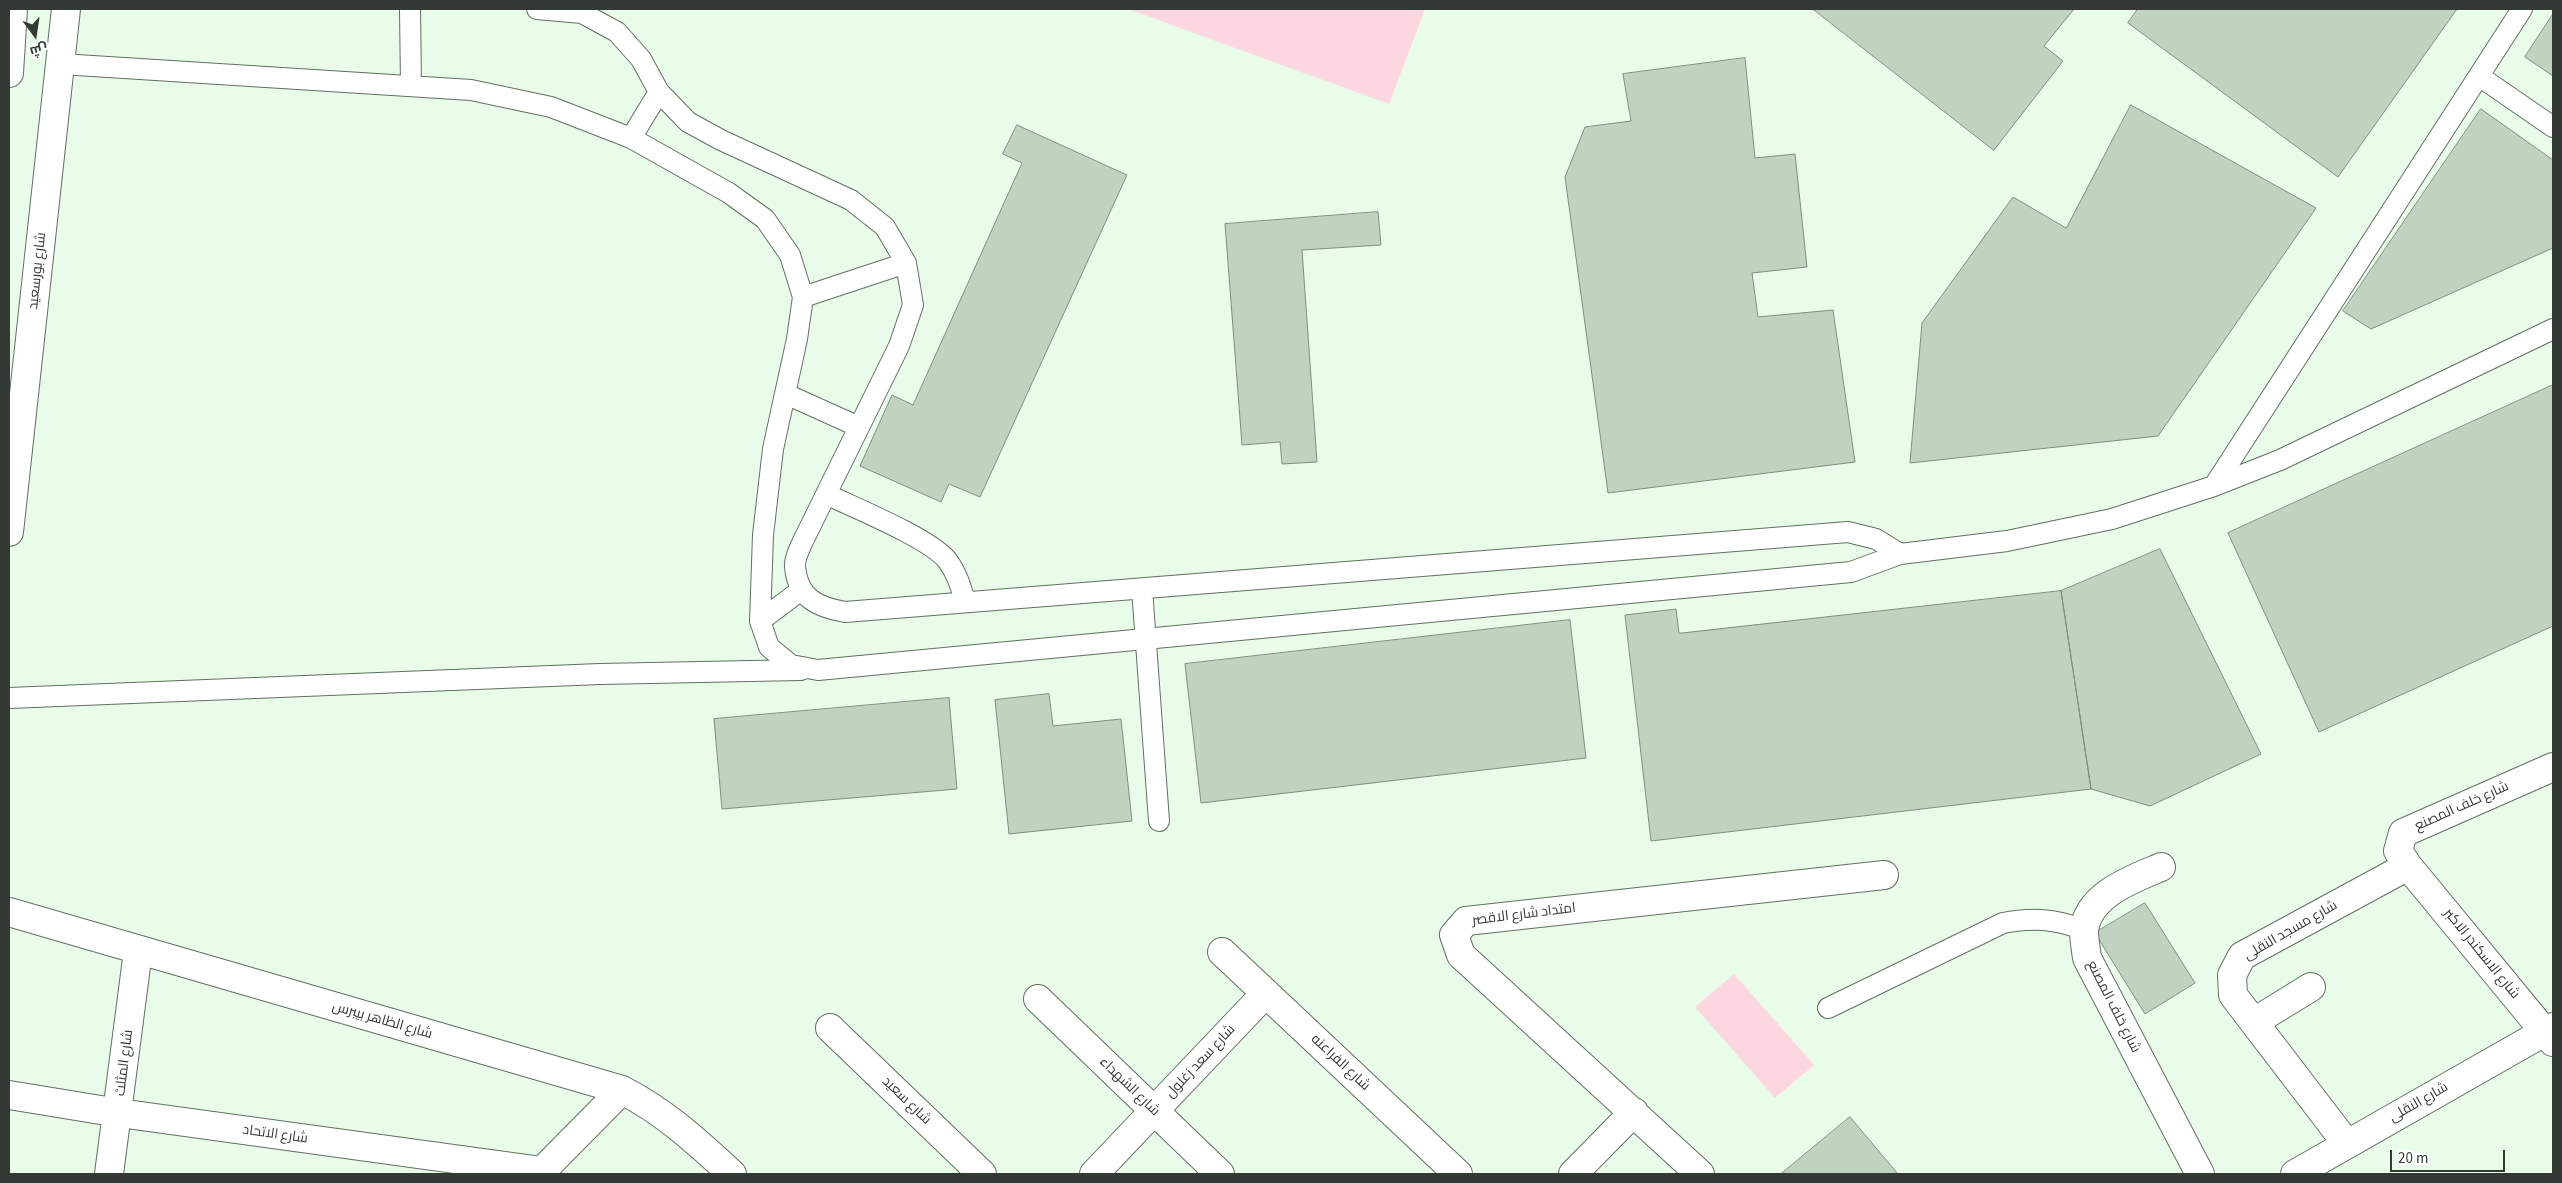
<!DOCTYPE html>
<html>
<head>
<meta charset="utf-8">
<style>
  body { margin:0 }
  #map { position:relative; width:2562px; height:1183px; overflow:hidden; background:#e9fbe9; font-family:"Source Sans 3",Cairo,sans-serif }
  canvas { display:block }
  .frame { position:absolute; inset:0; border:10px solid #333a33; pointer-events:none }
  .north { position:absolute; left:10px; top:10px; width:50px; height:50px; -webkit-text-stroke:4px #fff; paint-order:stroke; rotate:166deg; font-size:14px; font-weight:700; line-height:20px; text-align:center; color:#333a33 }
  .north::after { content:''; display:block; margin:auto; width:18px; height:22px; background:#333a33; clip-path:polygon(50% 0,100% 100%,50% 72%,0 100%) }
  .scale { position:absolute; left:2390px; top:1150px; width:115px; height:22px; box-sizing:border-box; border:2px solid #333a33; border-top:0; padding-left:6px; font-size:15px; line-height:18px; white-space:nowrap; color:#333a33; -webkit-text-stroke:4px #fff; paint-order:stroke }
</style>
</head>
<body>
<div id="map">
<canvas width="2562" height="1183"></canvas>
<div class="frame"></div>
<div class="north">ش</div>
<div class="scale">20 m</div>
</div>
<script>
const ctx = document.querySelector('canvas').getContext('2d');
ctx.lineJoin = 'round';
function fillPath(path, color) { ctx.fillStyle = color; ctx.fill(path, 'evenodd'); }
function stroke(path, color, width, dash) { ctx.strokeStyle = color; ctx.lineWidth = width; ctx.lineCap = dash ? 'butt' : 'round'; ctx.setLineDash(dash || []); ctx.stroke(path); }
function label(font, color, halo, rows, align = 'center') {
  ctx.font = font + ' "Source Sans 3",Cairo,sans-serif'; ctx.lineWidth = 5; ctx.setLineDash([]); ctx.textBaseline = 'middle'; ctx.strokeStyle = halo; ctx.fillStyle = color; for (const [text, x, y, turn = 0] of rows) {
    ctx.save(); ctx.translate(x, y); ctx.rotate((+turn || 0) * Math.PI / 180); ctx.textAlign = isNaN(turn) ? turn : align; if (halo) ctx.strokeText(text, 0, 0); ctx.fillText(text, 0, 0); ctx.restore();
  }
}
fillPath(new Path2D(`
  M 1128,9 L 1425,9 L 1389,104 Z
  M 1734,974 L 1814,1065 L 1775,1098 L 1695,1007 Z`), '#fcd7df');
const building = new Path2D(`
  M 1813,9 L 2074,9 L 2044,46 L 2063,61 L 1994,150 Z
  M 2138,9 L 2457,9 L 2338,177 L 2128,23 Z
  M 2553,14 L 2553,76 L 2525,57 Z
  M 1745,58 L 1755,158 L 1795,154 L 1807,267 L 1752,273 L 1758,317 L 1833,310 L 1855,462 L 1608,493 L 1565,177 L 1585,127 L 1631,121 L 1623,74 Z
  M 2131,105 L 2316,208 L 2158,436 L 1910,463 L 1922,323 L 2013,197 L 2066,228 Z
  M 2481,109 L 2553,160 L 2553,248 L 2371,329 L 2343,311 Z
  M 1017,125 L 1127,175 L 980,497 L 949,484 L 941,502 L 860,466 L 892,395 L 913,405 L 1022,163 L 1003,154 Z
  M 1378,212 L 1381,245 L 1302,250 L 1317,462 L 1282,464 L 1280,442 L 1242,445 L 1225,224 Z
  M 2553,385 L 2553,626 L 2319,732 L 2228,533 Z
  M 2160,549 L 2261,754 L 2150,806 L 2091,789 L 2061,591 Z
  M 2061,591 L 2091,789 L 1651,841 L 1625,615 L 1676,609 L 1679,633 Z
  M 1570,620 L 1586,758 L 1201,803 L 1185,664 Z
  M 1049,694 L 1053,726 L 1121,719 L 1132,821 L 1009,834 L 995,700 Z
  M 949,698 L 957,789 L 722,809 L 714,719 Z
  M 2145,903 L 2195,983 L 2145,1014 L 2095,933 Z
  M 1850,1117 L 1898,1174 L 1781,1174 Z`);
fillPath(building, '#c1d2c1');
stroke(building, '#7f8f7e', 1);
const lane = new Path2D(`
  M 410,9 L 411,86
  M 537,9 L 582,13 L 617,32 L 641,59 L 659,92 L 688,122 L 721,140 L 851,200 L 885,227 L 906,263 L 913,305 L 899,346 L 803,541 C 800,548 794,559 795,567 C 798,599 818,607 845,612 L 1848,532 L 1876,539 L 1900,554
  M 61,64 L 471,90 L 551,107 L 631,138 L 729,193 L 765,219 L 790,255 L 803,297 L 797,339 L 773,449 L 763,535 L 760,621 L 769,647 L 791,665 L 818,670 L 1851,572 L 1900,554 L 2007,541 L 2112,519 L 2214,486 L 2280,460 L 2553,329
  M 2479,76 L 2553,127
  M 631,138 L 659,92
  M 803,297 L 906,263
  M 786,394 L 859,427
  M 2214,486 L 2522,9
  M 826,494 C 855,508 929,538 947,560 C 957,573 961,587 965,602
  M 1142,589 L 1159,821
  M 760,621 L 801,590
  M 9,698 L 600,674 L 801,670
  M 1828,1008 L 2003,923 C 2032,917 2056,919 2084,930`);
const street = new Path2D(`
  M 2553,767 L 2403,833 L 2398,851 L 2408,866 L 2553,1042
  M 2161,867 C 2133,879 2088,894 2084,931 C 2084,940 2086,950 2087,958 L 2200,1174
  M 9,912 L 622,1090 C 665,1112 697,1142 732,1174
  M 1222,952 L 1458,1174
  M 1038,999 L 1220,1174
  M 2254,1022 L 2311,987
  M 830,1028 L 982,1174
  M 9,1095 L 119,1113 L 542,1171
  M 2347,1144 L 2233,995 L 2232,975 L 2242,956 L 2408,866
  M 109,1174 L 138,951
  M 539,1174 L 622,1090
  M 1094,1174 L 1266,993
  M 1573,1174 L 1634,1112
  M 1700,1174 L 1461,955 L 1454,935 L 1466,921 L 1884,875
  M 2295,1174 L 2553,1027`);
const primary = new Path2D(`
  M 9,73 L 13,9
  M 9,532 L 66,9`);
stroke(lane, '#617061', 22);
stroke(street, '#617061', 30);
stroke(primary, '#617061', 30);
stroke(lane, '#fff', 20);
stroke(street, '#fff', 28);
stroke(primary, '#fff', 28);
label('14px', '#333a33', '#fff', [
  ["شارع بورسعيد",38,271,-84],
  ["شارع خلف المصنع",2462,807,-24],
  ["امتداد شارع الاقصر",1524,915,-7],
  ["شارع مسجد النقلى",2291,931,-30],
  ["شارع الاسكندر الاكبر",2481,954,51],
  ["شارع خلف المصنع",2113,1007,63],
  ["شارع الظاهر بيبرس",382,1021,16],
  ["شارع سعد زغلول",1201,1062,-47],
  ["شارع المثلث",125,1063,-83],
  ["شارع الفراعنه",1340,1063,43],
  ["شارع الشهداء",1129,1087,44],
  ["شارع سعيد",906,1101,44],
  ["شارع النقلى",2419,1103,-30],
  ["شارع الاتحاد",275,1135,8]
]);
</script>
</body>
</html>
